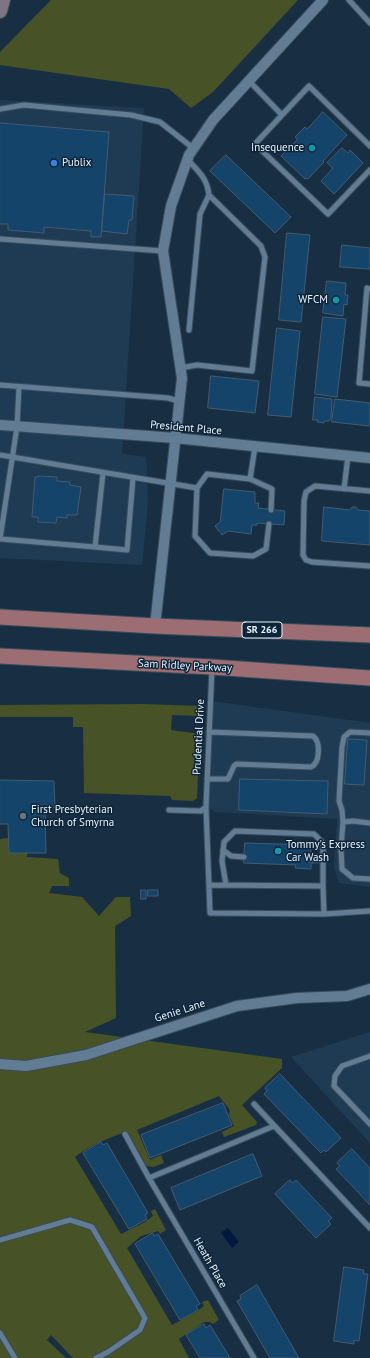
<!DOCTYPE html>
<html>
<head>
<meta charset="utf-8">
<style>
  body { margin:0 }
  canvas { display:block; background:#182f43 }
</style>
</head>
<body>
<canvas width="370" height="1358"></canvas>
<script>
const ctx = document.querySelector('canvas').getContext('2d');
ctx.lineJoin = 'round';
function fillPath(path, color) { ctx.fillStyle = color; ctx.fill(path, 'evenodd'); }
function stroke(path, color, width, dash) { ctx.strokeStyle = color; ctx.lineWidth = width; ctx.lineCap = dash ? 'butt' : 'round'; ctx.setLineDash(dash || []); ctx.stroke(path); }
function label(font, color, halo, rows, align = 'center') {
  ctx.font = font + ' "PT Sans",sans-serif'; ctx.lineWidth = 3; ctx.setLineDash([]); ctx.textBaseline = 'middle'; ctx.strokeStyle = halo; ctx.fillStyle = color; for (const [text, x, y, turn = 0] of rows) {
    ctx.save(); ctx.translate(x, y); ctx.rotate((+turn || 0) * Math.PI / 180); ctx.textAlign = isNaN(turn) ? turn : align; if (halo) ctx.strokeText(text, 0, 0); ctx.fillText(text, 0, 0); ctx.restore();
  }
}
fillPath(new Path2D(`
  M 0,100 L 144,108 L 122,454 L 146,457 L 148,503 L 142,565 L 0,558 Z
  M 211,701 L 370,723 L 370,887 L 339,883 L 334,867 L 337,819 L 216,812 L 206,807 Z
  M 370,1032 L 370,1143 L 291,1057 Z`), '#1e3b53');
fillPath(new Path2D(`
  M 51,0 L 298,0 L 213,92 L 191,108 L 169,89 L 0,65 L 0,52 Z
  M 142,704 L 201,706 L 200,716 L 172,715 L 171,730 L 200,734 L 197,798 L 193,801 L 172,800 L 170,796 L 84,793 L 83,727 L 73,727 L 73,717 L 0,717 L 0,705 Z
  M 8,838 L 9,853 L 27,853 L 27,857 L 58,859 L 60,873 L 69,878 L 69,886 L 52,886 L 49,893 L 82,897 L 99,916 L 116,897 L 130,897 L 131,916 L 115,926 L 116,1018 L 85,1032 L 282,1059 L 282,1068 L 242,1105 L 257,1122 L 256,1125 L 224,1137 L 222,1132 L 234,1126 L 229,1115 L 230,1110 L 219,1096 L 137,1130 L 150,1160 L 161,1155 L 164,1163 L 153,1167 L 146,1166 L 126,1132 C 108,1138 90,1145 75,1157 L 121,1234 L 145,1222 L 153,1216 L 151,1211 L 155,1209 L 166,1230 L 160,1234 L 158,1231 L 141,1236 L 127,1248 L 172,1325 L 196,1312 L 204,1306 L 202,1302 L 208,1300 L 219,1320 L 213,1324 L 210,1322 L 204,1322 L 179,1339 L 189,1358 L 73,1358 L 51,1335 L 47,1340 L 66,1358 L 0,1358 L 0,839 Z`), '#475227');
fillPath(new Path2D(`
  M 228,1228 L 239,1242 L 232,1248 L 221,1233 Z`), '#02183f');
const building = new Path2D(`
  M 323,112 L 347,135 L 323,161 L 324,162 L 308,179 L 307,178 L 305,179 L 281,156 L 298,139 L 295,137 L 305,127 L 307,129 Z
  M 0,123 L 109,132 L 101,237 L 91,237 L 91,231 L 44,227 L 44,233 L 8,230 L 8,224 L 0,224 Z
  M 342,148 L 348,153 L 350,150 L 363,163 L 334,194 L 321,181 L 333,168 L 327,163 Z
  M 226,155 L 291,217 L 275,233 L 210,171 Z
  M 105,194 L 134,196 L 132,220 L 129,220 L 127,234 L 102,231 Z
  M 287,233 L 310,235 L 301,322 L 279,320 Z
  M 342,245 L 370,248 L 370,269 L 340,267 Z
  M 327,281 L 346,283 L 345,295 L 348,295 L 347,305 L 344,304 L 343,316 L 323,313 Z
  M 323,317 L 346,319 L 337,397 L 315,394 Z
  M 277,328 L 300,331 L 291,417 L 268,415 Z
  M 211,376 L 259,381 L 255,413 L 208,408 Z
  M 315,397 L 332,399 L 331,418 L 329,421 L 324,421 L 324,423 L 317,422 L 318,420 L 313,420 Z
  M 335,399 L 370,403 L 370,426 L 332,422 Z
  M 38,476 L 57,477 L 57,481 L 70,482 L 70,485 L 81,487 L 77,515 L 67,515 L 67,518 L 57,517 L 56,523 L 38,522 L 38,517 L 32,517 L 35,477 L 38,477 Z
  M 224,489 L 255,492 L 255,503 L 259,503 L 258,508 L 285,511 L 284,525 L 257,523 L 257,525 L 252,525 L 251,534 L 228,531 L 222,535 L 215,526 L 220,522 Z
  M 324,507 L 350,510 L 352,507 L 356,507 L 358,510 L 370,511 L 370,545 L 322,541 Z
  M 348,739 L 367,740 L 364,785 L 345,784 Z
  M 240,779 L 328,781 L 327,814 L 239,810 Z
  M 0,780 L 54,781 L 55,808 L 45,807 L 46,853 L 9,853 L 8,824 L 0,824 Z
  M 245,843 L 311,845 L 311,869 L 295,868 L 296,865 L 244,863 Z
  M 141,890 L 146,890 L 146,899 L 141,899 Z
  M 148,890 L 158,890 L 158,896 L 148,896 Z
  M 280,1074 L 341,1138 L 326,1152 L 324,1150 L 321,1153 L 264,1094 L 267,1091 L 265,1088 Z
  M 223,1103 L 232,1125 L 150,1158 L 141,1135 Z
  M 101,1142 L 103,1145 L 107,1143 L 148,1213 L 145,1215 L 147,1219 L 129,1229 L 83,1153 Z
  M 352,1149 L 370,1168 L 370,1205 L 336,1169 L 340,1166 L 337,1163 Z
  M 253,1154 L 262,1176 L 180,1210 L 171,1188 Z
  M 290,1180 L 292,1183 L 296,1180 L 332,1218 L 328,1221 L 331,1224 L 316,1238 L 275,1194 Z
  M 153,1233 L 154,1236 L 158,1234 L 200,1304 L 196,1306 L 198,1310 L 180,1320 L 135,1244 Z
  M 344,1267 L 364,1270 L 363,1274 L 368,1274 L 359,1341 L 354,1340 L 354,1344 L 334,1341 Z
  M 257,1285 L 299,1358 L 270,1358 L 237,1301 L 241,1299 L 240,1296 Z
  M 204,1324 L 206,1328 L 210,1325 L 230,1358 L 200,1358 L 186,1335 Z`);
fillPath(building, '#144469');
stroke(building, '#435b71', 1);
const lane = new Path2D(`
  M 349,0 L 370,23
  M 249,81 L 282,115
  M 0,109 L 24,105 L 131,115 L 160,122 L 193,148
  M 370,146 L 309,86 L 255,144 L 328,214 L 370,170
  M 0,239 L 163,251
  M 370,289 L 367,288 L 359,383 L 370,384
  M 189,330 L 200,214 L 209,195
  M 180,368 L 197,365 L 252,371 L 265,257 L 261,246 L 209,195 C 207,178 199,172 188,160
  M 0,385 L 168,398 L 179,401
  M 0,455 L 197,488 L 207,474 L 250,479 L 255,447
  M 250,479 L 272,489 L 271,510
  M 197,488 L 195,536 L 210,553 L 253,556 L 266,549 L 269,524
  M 344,489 L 348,456
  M 370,491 L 315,486 L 306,492 L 304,501 L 303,555 L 306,560 L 312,562 L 370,566
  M 0,539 L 17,427 L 19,387
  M 1,539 L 95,547 L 103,473
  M 95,547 L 127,550 L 133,478
  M 212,668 L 206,807 L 210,913 L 324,914 L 370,911
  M 370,733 L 350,732 L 344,737 L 342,747 L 339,801 L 342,810 L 343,822 L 341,848 L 342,869 L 353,878 L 370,879
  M 207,779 L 228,779 L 234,766 L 236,764 L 311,767 C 320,763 321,742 313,736 L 209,732
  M 169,810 L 201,811 L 206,807
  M 343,822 L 353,821 L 370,823
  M 223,850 L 231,856 L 244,857
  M 311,860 L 323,860
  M 209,885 L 323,886 L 324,914
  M 226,885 L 222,861 L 224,842 L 235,831 L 314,834 L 323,843 L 323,886
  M 370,1056 L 342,1066 L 335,1076 L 334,1086 L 370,1124
  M 254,1104 L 370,1228
  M 125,1134 L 149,1178 L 254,1358
  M 149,1178 L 274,1126
  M 0,1240 L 70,1220 L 92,1227 L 145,1318 L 140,1330 L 108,1352 L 96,1358
  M 0,1333 L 15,1358`);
const street = new Path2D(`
  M 0,425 L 175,438 L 370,458
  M 155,626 L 182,378 L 163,251 L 171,206 L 189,155 L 213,120 L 323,0
  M 0,1064 L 26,1066 L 86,1055 L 237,1006 L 297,998 L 347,996 L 370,989`);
const secondary = new Path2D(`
  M 0,11 L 3,0`);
const primary = new Path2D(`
  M 0,617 L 155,626 L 370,635
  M 0,656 L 212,667 L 370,678`);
stroke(lane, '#394c5c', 7);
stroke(street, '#394c5c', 12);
stroke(secondary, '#394c5c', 16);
stroke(primary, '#394c5c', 17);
stroke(lane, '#627c93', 5);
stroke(street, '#627c93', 10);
stroke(secondary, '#7f7483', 14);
stroke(primary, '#9d6d74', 15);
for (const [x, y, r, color] of [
  [312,148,4,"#0f9aa8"],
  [54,163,4,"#3f7fe0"],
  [336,300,4,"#0f9aa8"],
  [23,816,4,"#6b7280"],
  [278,851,4,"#0f9aa8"]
]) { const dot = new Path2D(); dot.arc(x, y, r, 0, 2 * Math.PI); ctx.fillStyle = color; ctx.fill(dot); stroke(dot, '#0e2539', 1.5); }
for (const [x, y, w] of [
  [262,630,40]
]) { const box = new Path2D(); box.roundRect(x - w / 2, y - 8, w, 16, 3); ctx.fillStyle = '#0e2539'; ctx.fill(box); stroke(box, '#e8f4fe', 1); }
label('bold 10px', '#e8f4fe', null, [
  ["SR 266",262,630]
]);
label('11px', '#e8f4fe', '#0e2539', [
  ["Insequence",304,148,"right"],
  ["Publix",62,163],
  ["WFCM",328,300,"right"],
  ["First Presbyterian",31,810],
  ["Church of Smyrna",31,823],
  ["Tommy's Express",286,845],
  ["Car Wash",286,858]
], 'left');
label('11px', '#e8f4fe', '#0e2539', [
  ["President Place",186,428,5],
  ["Sam Ridley Parkway",185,666,3],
  ["Prudential Drive",199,737,-87],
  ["Genie Lane",180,1011,-18],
  ["Heath Place",210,1263,60]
]);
</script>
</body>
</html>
